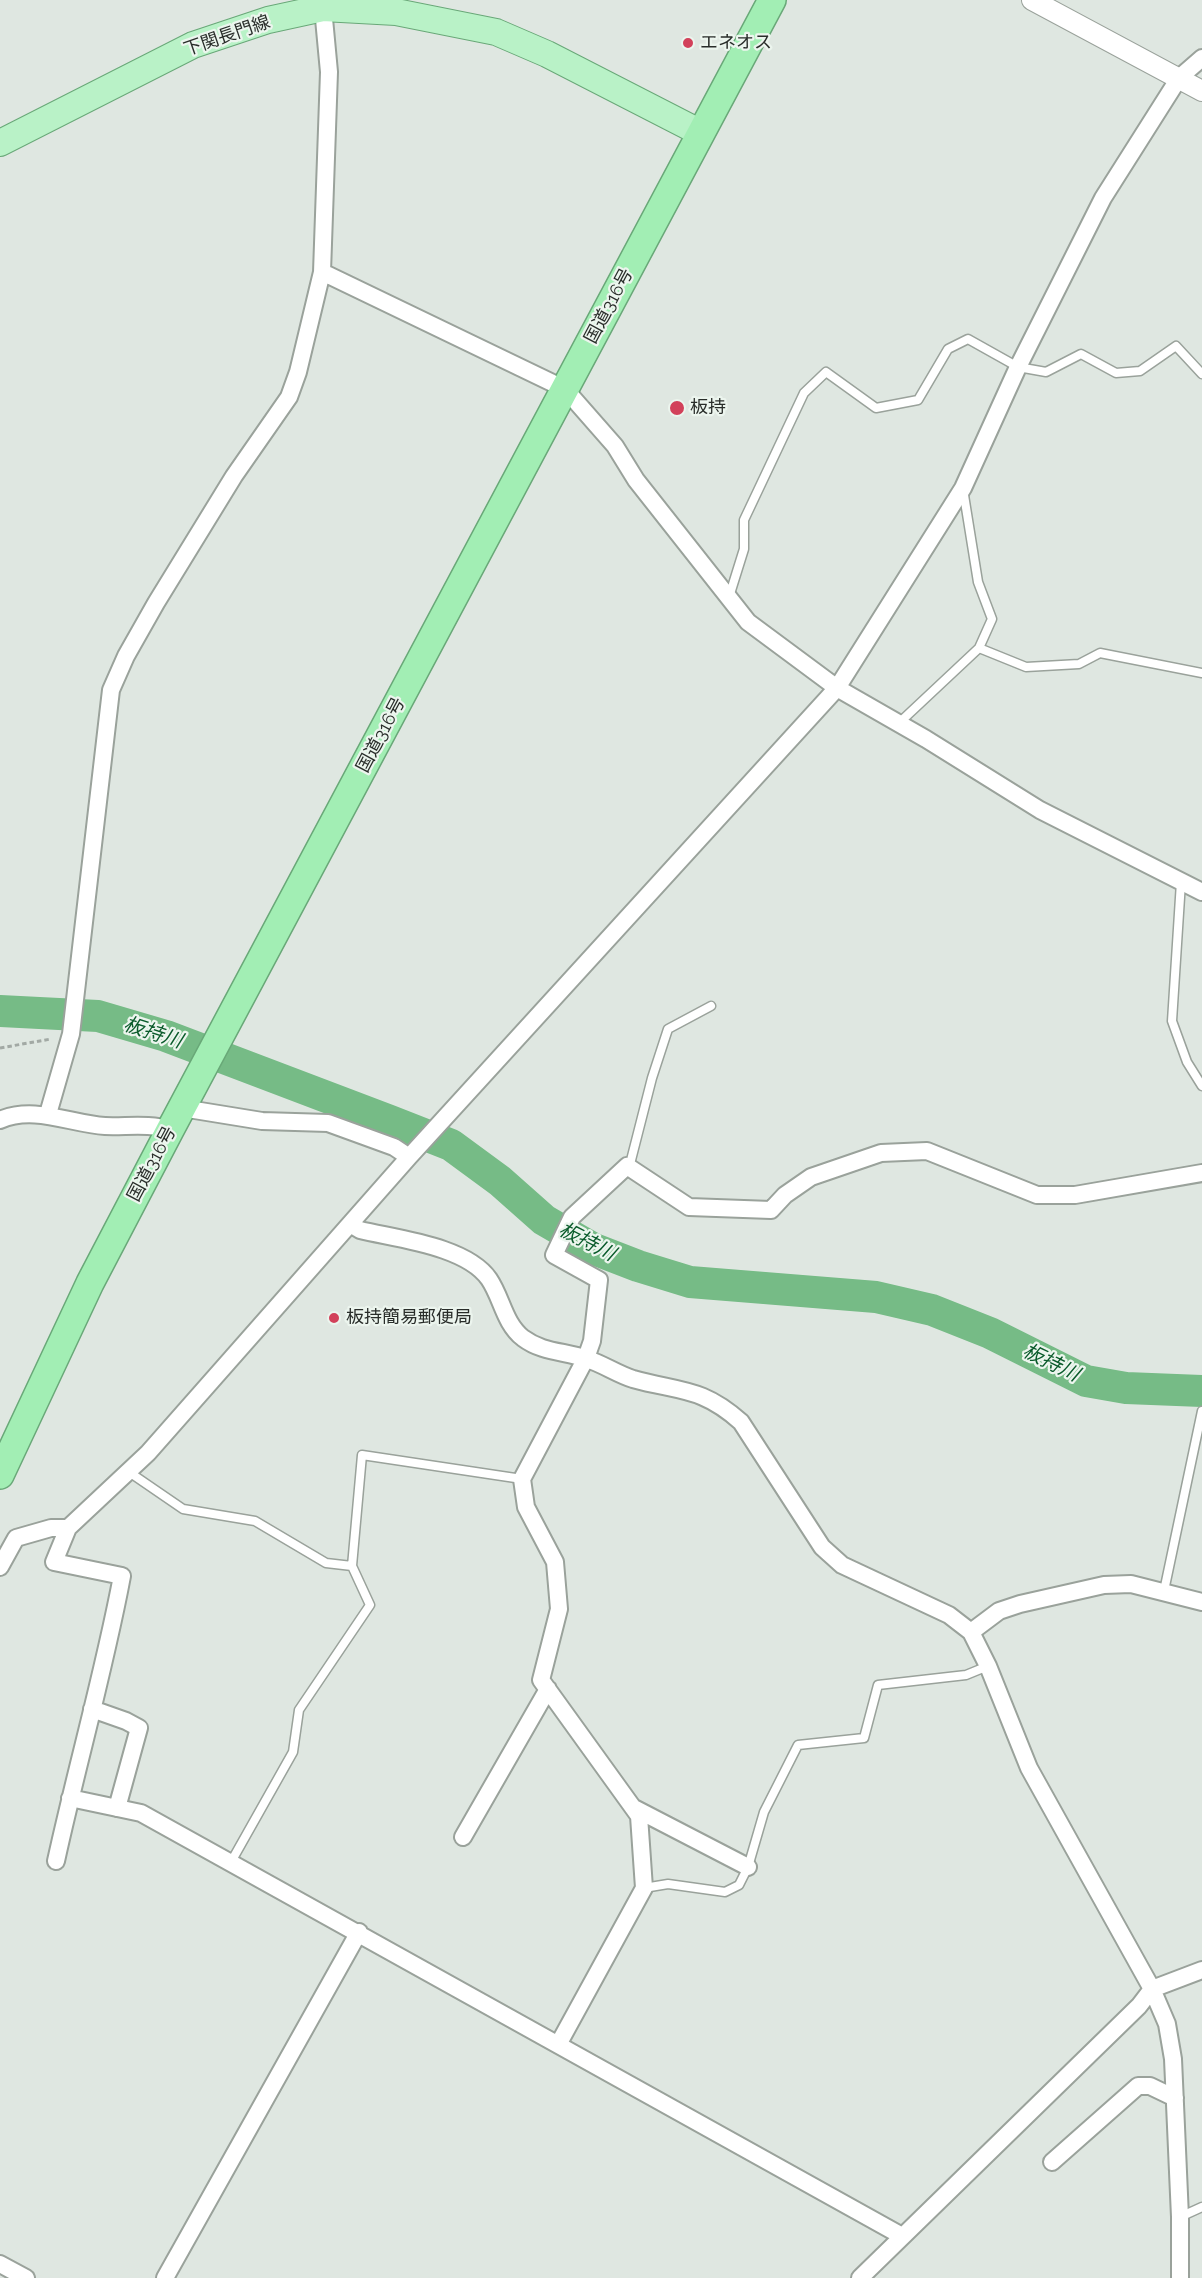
<!DOCTYPE html>
<html>
<head>
<meta charset="utf-8">
<style>
  body { margin:0 }
  canvas { display:block; background:#dfe7e1 }
</style>
</head>
<body>
<canvas width="1202" height="2278"></canvas>
<script>
const ctx = document.querySelector('canvas').getContext('2d');
ctx.lineJoin = 'round';
function stroke(path, color, width, dash) { ctx.strokeStyle = color; ctx.lineWidth = width; ctx.lineCap = dash ? 'butt' : 'round'; ctx.setLineDash(dash || []); ctx.stroke(path); }
function label(font, color, halo, rows, align = 'center') {
  ctx.font = font + ' Raleway,"Noto Sans JP",sans-serif'; ctx.lineWidth = 4.5; ctx.setLineDash([]); ctx.textBaseline = 'middle'; ctx.strokeStyle = halo; ctx.fillStyle = color; for (const [text, x, y, turn = 0] of rows) {
    ctx.save(); ctx.translate(x, y); ctx.rotate((+turn || 0) * Math.PI / 180); ctx.textAlign = isNaN(turn) ? turn : align; if (halo) ctx.strokeText(text, 0, 0); ctx.fillText(text, 0, 0); ctx.restore();
  }
}
stroke(new Path2D(`
  M 0,1011 L 98,1016 L 166,1036 L 390,1121 L 451,1145 L 500,1181 L 544,1220 L 594,1249 L 638,1266 L 690,1282 L 876,1297 L 932,1310 L 990,1333 L 1086,1381 L 1126,1388 L 1202,1391`), '#76bb86', 32);
const service = new Path2D(`
  M 729,597 L 744,549 L 744,520 L 804,393 L 826,372 L 876,408 L 918,400 L 948,349 L 968,339 L 1018,367 L 1046,372 L 1081,354 L 1116,373 L 1140,371 L 1176,346 L 1202,374
  M 979,648 L 1026,667 L 1079,664 L 1100,653 L 1202,673
  M 899,723 L 979,648 L 992,619 L 978,582 L 963,489
  M 1181,882 L 1172,1021 L 1187,1062 L 1202,1086
  M 629,1168 L 652,1078 L 668,1029 L 711,1006
  M 129,1472 L 183,1509 L 255,1521 L 326,1563 L 352,1566
  M 1164,1591 L 1202,1411
  M 231,1862 L 293,1752 L 299,1710 L 370,1605 L 352,1566 L 362,1455 L 522,1479
  M 644,1888 L 668,1884 L 725,1892 L 739,1885 L 748,1867 L 764,1812 L 798,1745 L 864,1738 L 878,1685 L 966,1675 L 988,1666
  M 1180,2217 L 1202,2207`);
const minor = new Path2D(`
  M 322,272 L 565,389 L 615,446 L 636,480 L 748,622 L 837,688 L 926,739 L 1040,810 L 1202,892
  M 182,1108 L 262,1121 L 328,1123 L 394,1147 L 409,1157
  M 48,1114 L 71,1034 L 111,690 L 126,656 L 156,603 L 234,476 L 289,397 L 298,372 L 322,272 L 329,72 L 323,8
  M 0,1120 C 34,1105 71,1124 105,1126 C 126,1127 150,1123 170,1130
  M 350,1224 L 360,1230 C 397,1239 466,1246 489,1279 C 502,1298 504,1323 523,1338 C 543,1353 565,1351 587,1359 C 603,1364 617,1374 633,1379 C 680,1392 702,1387 741,1422 L 822,1547 L 842,1565 L 949,1615 L 971,1632 L 988,1666 L 1029,1768 L 1152,1989 L 1167,2024 L 1173,2059 L 1180,2217 L 1180,2278
  M 0,1567 L 16,1538 L 51,1528 L 68,1528 L 148,1453 L 409,1157 L 837,688 L 963,488 L 1018,367 L 1103,198 L 1179,78 L 1202,58
  M 971,1632 L 999,1611 L 1020,1604 L 1104,1585 L 1131,1584 L 1202,1602
  M 92,1709 L 126,1721 L 139,1728 L 117,1808
  M 70,1798 L 141,1813 L 902,2236
  M 634,1808 L 748,1867
  M 463,1837 L 548,1689
  M 56,1861 C 77,1765 104,1672 122,1576 L 54,1562 L 68,1528
  M 559,2043 L 644,1888 L 639,1816 L 541,1680 L 559,1609 L 555,1562 L 526,1507 L 522,1479 L 586,1358 L 592,1341 L 599,1280 L 554,1255 L 572,1217 L 627,1166 L 689,1207 L 771,1210 L 785,1195 L 811,1177 L 881,1153 L 927,1151 L 1037,1195 L 1075,1195 L 1202,1173
  M 1052,2162 L 1138,2086 L 1150,2086 L 1175,2098
  M 0,2264 L 26,2278
  M 165,2278 L 359,1932
  M 860,2278 L 1139,2006 L 1152,1989 L 1202,1970`);
const tertiary = new Path2D(`
  M 1032,0 L 1202,91`);
const primary = new Path2D(`
  M 0,143 L 193,45 L 268,20 L 323,8 L 396,12 L 496,32 L 547,54 L 701,133`);
const trunk = new Path2D(`
  M 0,1475 L 90,1283 L 170,1130 L 772,0`);
stroke(service, '#9aa29b', 11);
stroke(minor, '#9aa29b', 20);
stroke(tertiary, '#9aa29b', 22);
stroke(primary, '#69a878', 28);
stroke(trunk, '#69a878', 30);
stroke(new Path2D(`
  M 0,1048 L 51,1039`), '#a2a9a4', 3, [4.5, 3]);
stroke(service, '#fff', 8);
stroke(minor, '#fff', 16);
stroke(tertiary, '#fff', 20);
stroke(primary, '#b9f2c7', 26);
stroke(trunk, '#a2eeb4', 27);
for (const [x, y, r, color] of [
  [688,43,6,"#d2415a"],
  [677,408,8,"#d2415a"],
  [334,1318,6,"#d2415a"]
]) { const dot = new Path2D(); dot.arc(x, y, r, 0, 2 * Math.PI); ctx.fillStyle = color; ctx.fill(dot); stroke(dot, '#ecf5ee', 2); }
label('18px', '#292d2a', '#ecf5ee', [
  ["下関長門線",227,36,-19],
  ["国道316号",609,306,-62],
  ["国道316号",381,735,-62],
  ["国道316号",152,1164,-62]
]);
label('18px', '#292d2a', '#ecf5ee', [
  ["エネオス",700,43],
  ["板持",690,408],
  ["板持簡易郵便局",346,1318]
], 'left');
label('italic 20px', '#0a5b2b', '#ecf5ee', [
  ["板持川",153,1033,18],
  ["板持川",587,1242,27],
  ["板持川",1051,1363,26]
]);
</script>
</body>
</html>
